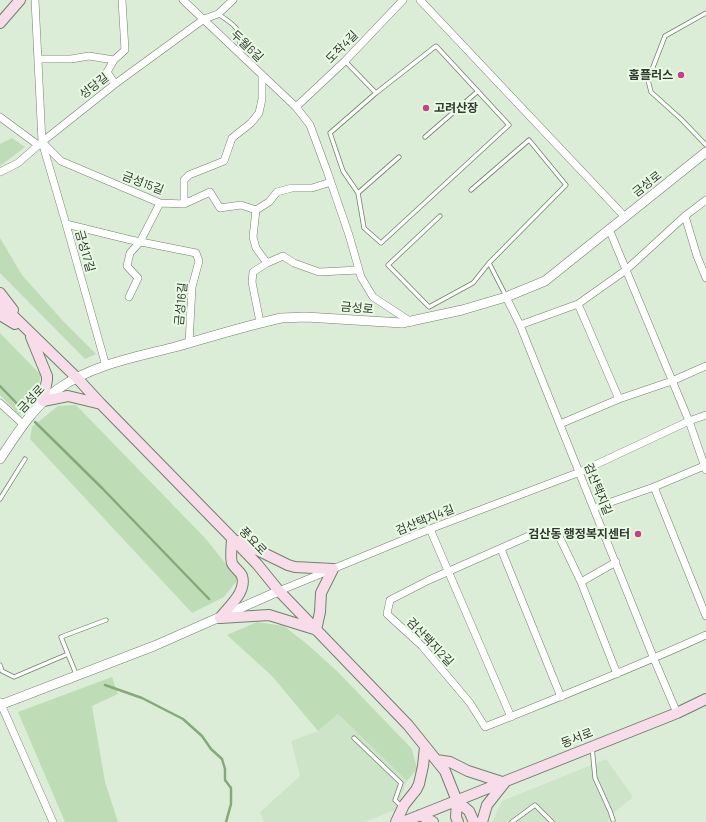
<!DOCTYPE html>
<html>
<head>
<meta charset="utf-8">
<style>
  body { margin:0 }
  canvas { display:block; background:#dcedd7 }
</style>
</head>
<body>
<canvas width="706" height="822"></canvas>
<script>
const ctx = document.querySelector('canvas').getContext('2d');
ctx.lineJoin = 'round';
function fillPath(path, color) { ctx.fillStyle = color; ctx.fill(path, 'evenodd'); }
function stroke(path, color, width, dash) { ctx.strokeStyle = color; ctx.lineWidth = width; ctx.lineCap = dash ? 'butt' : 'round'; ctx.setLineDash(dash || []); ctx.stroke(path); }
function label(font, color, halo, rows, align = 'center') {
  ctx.font = font + ' Barlow,"Noto Sans KR",sans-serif'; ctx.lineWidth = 4; ctx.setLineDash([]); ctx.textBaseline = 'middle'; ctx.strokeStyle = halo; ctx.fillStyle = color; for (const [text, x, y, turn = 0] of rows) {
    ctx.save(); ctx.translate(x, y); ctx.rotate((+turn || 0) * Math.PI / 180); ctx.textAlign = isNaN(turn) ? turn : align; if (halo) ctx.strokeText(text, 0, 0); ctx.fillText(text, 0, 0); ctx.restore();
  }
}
fillPath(new Path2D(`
  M 338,714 L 407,781 L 395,810 L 364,822 L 264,822 L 260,812 L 300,776 L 291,741 L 318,731 Z
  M 606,759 L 633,797 L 616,811 L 607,822 L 492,822 L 502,801 Z`), '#cee4c8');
fillPath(new Path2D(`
  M 12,138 L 25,147 L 0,166 L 0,144 Z
  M 0,238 L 22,275 L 63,321 L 96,354 L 85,359 L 0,273 Z
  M 0,333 L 41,375 L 36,396 L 19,415 L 0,395 Z
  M 76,405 L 205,538 L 238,579 L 224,597 L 192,613 L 30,439 L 32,427 L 58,406 Z
  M 257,622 L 284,626 L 307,644 L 337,671 L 412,749 L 417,769 L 407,781 L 338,714 L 318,731 L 272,676 L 227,635 Z
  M 112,677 L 118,694 L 92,706 L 105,782 L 118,822 L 65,822 L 18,712 Z`), '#bedcb5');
stroke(new Path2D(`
  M 0,386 L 25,412
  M 35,422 L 102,488 L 209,599
  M 105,685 L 142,698 L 183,719 L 202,736 L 211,749 L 222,759 L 225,769 L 225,780 L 231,788 L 231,804 L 226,822`), '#86a97b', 2.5);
const service = new Path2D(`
  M 706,13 L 665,36 L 648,80 L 651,92 L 681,119 L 706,145
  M 218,14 C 240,28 239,28 241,54
  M 436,46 L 509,125 L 381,243 L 364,228 L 358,193 L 343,171 L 330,133 L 376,93 Z
  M 345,61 L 376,93
  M 425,137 L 477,92
  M 471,190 L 529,140 L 566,185 L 489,263
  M 358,193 L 399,157
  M 440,216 L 388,265 L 429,307 L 473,283 L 489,263 L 506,296
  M 0,499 L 25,459
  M 0,665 L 2,671 L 14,677 L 68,654
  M 76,674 L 61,637 L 106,620
  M 354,738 L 401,783 L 395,800 L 402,807
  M 592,747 L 595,778 L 610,811 L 613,820
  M 512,822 L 535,805 L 552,822`);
const minor = new Path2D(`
  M 35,0 L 42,142 L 66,224 L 106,366
  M 183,0 L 296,107 L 310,125 L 327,171 L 349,235 L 361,277 L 373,297 L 411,322
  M 420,0 L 625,217
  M 38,59 L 71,59 L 89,56 L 114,60 L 125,50 L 122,0
  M 114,60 L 107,72 L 115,84
  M 296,107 L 345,61 L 403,0
  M 0,117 L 38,145
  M 43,143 L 61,161 L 160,203 L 184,204 L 210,192 L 220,208 L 241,205 L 256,210 L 253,237 L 256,248 L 267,263
  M 0,172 L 18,163 L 42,142 L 115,84 L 204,19 L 218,14 L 233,0
  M 184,204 L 184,180 L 189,175 L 224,161 L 232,138 L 251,123 L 259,113 L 262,99 L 262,75
  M 256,210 L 269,202 L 277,192 L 292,188 L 312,188 L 331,182
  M 685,216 L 697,256 L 706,278
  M 66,224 L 131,240 L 196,253 L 199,261 L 192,287 L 189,343
  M 609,229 L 689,421 L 706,470
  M 129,297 L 138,278 L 127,266 L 130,253 L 140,242 L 160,203
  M 506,297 L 520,325 L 654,659 L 677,713
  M 578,304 L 619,399
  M 260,322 L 252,282 L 253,272 L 267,263 L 283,256 L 294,263 L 319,272 L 359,270
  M 520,325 L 578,304 L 626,270 L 685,216 L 706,200
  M 0,403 L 24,425
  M 560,424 L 619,399 L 672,381 L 706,366
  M 654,487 L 706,616
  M 594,508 L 654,487 L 704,466
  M 430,529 L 511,717
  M 501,549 L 561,697
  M 581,582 L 616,562
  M 279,591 L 430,529 L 580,472 L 689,421 L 706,415
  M 617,674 L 581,582 L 557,532 L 540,531 L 429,580 L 390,600 L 387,614 L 422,646 L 470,703 L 485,727 C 559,697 634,668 706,635
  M 0,702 L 53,822`);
const tertiary = new Path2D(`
  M 0,459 C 16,435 33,407 58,389 C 92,365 135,357 175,347 C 210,337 245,326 281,318 L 306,317 L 402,323 L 462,310 L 506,297 L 545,281 L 706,152
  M 0,705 L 154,646 L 279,591`);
const secondary = new Path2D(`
  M 0,23 L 20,0
  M 0,293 L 13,310
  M 0,303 L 77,378 L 101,404 L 232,538 L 257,564 L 279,591 L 408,725 L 445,771 L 457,801 L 456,817 L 458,822
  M 0,315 L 15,324
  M 31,337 L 47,376 L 47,380 L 43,401 L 68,396 L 101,404
  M 239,541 L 288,565 L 295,567 L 333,569 L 321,593 L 320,612 L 316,630
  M 220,618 L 269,615 L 314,629
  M 220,618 C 229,606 247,592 242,576 C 240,571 234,568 232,563 C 230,558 232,544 232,538
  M 436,760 L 450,762 L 468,771 L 502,782
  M 457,801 L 469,811 L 474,822
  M 420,815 L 433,822
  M 396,822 L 404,805 L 416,790 L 419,784 L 423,766 L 425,747
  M 403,822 L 677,713 L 706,699
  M 482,822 L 487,805 L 506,781`);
stroke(service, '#72816d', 5);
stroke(minor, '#72816d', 8);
stroke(tertiary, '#72816d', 10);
stroke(secondary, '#72816d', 12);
stroke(service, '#fff', 3.5);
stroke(minor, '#fff', 7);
stroke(tertiary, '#fff', 9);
stroke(secondary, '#f8dcea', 10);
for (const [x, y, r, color] of [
  [681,75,4,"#c3418a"],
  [426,108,4,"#c3418a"],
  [638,534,4,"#c3418a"]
]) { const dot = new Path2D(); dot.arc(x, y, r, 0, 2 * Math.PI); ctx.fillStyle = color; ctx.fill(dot); stroke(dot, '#e9fae4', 1.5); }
label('12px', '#313830', '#e9fae4', [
  ["두월6길",247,46,44],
  ["도작4길",342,47,-45],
  ["성당길",94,86,-38],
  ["금성15길",143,183,21],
  ["금성로",647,184,-38],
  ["금성17길",85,251,74],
  ["금성16길",181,304,-85],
  ["금성로",357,308,5],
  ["금성로",31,399,-47],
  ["검산택지길",598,489,68],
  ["검산택지4길",425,520,-22],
  ["풍요로",253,541,46],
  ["검산택지2길",430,642,46],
  ["동서로",577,738,-21]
]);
label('bold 12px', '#313830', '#e9fae4', [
  ["홈플러스",673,75],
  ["고려산장",434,108,"left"],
  ["검산동 행정복지센터",630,534]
], 'right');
</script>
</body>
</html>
